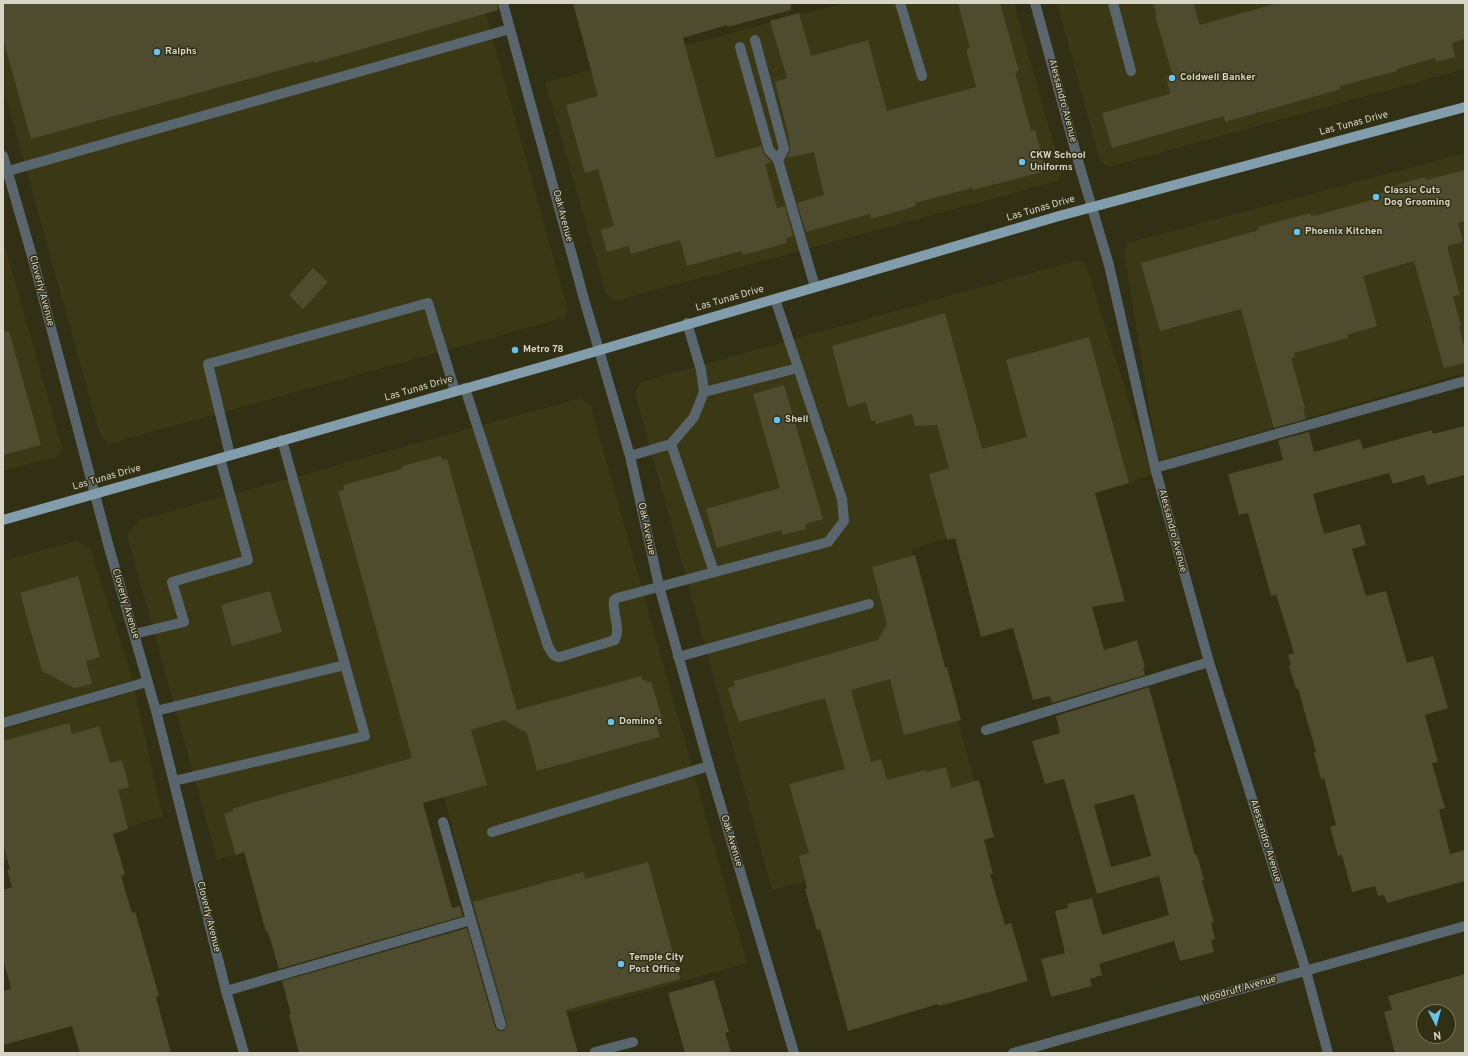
<!DOCTYPE html>
<html>
<head>
<meta charset="utf-8">
<style>
  body { margin:0 }
  #map { position:relative; width:1468px; height:1056px; overflow:hidden; background:#312f14; font-family:Overpass,sans-serif }
  canvas { display:block }
  .frame { position:absolute; inset:0; border:4px solid #d7d6c6; pointer-events:none }
  .north { position:absolute; left:1416px; top:1004px; width:40px; height:40px; box-sizing:border-box; background:#312f14; border:1px solid #73725b; border-radius:50%; rotate:174deg; font-size:11px; font-weight:700; line-height:16px; text-align:center; color:#d7d6c6 }
  .north::after { content:''; display:block; margin:auto; width:14px; height:18px; background:#67c4ef; clip-path:polygon(50% 0,100% 100%,50% 72%,0 100%) }
</style>
</head>
<body>
<div id="map">
<canvas width="1468" height="1056"></canvas>
<div class="frame"></div>
<div class="north">N</div>
</div>
<script>
const ctx = document.querySelector('canvas').getContext('2d');
ctx.lineJoin = 'round';
function fillPath(path, color) { ctx.fillStyle = color; ctx.fill(path, 'evenodd'); }
function stroke(path, color, width, dash) { ctx.strokeStyle = color; ctx.lineWidth = width; ctx.lineCap = dash ? 'butt' : 'round'; ctx.setLineDash(dash || []); ctx.stroke(path); }
function label(font, color, halo, rows, align = 'center') {
  ctx.font = font + ' Overpass,sans-serif'; ctx.lineWidth = 3; ctx.setLineDash([]); ctx.textBaseline = 'middle'; ctx.strokeStyle = halo; ctx.fillStyle = color; for (const [text, x, y, turn = 0] of rows) {
    ctx.save(); ctx.translate(x, y); ctx.rotate((+turn || 0) * Math.PI / 180); ctx.textAlign = isNaN(turn) ? turn : align; if (halo) ctx.strokeText(text, 0, 0); ctx.fillText(text, 0, 0); ctx.restore();
  }
}
fillPath(new Path2D(`
  M 3,3 L 483,3 L 568,310 L 563,318 L 108,444 L 100,435 L 3,87 Z
  M 846,3 L 1014,3 L 1062,174 L 1058,181 L 615,301 L 606,294 L 545,82 Z
  M 1057,3 L 1465,3 L 1465,69 L 1108,167 L 1100,161 Z
  M 1465,153 L 1465,373 L 1158,461 L 1124,253 L 1127,243 Z
  M 3,239 L 62,447 L 59,456 L 3,471 Z
  M 1078,260 L 1086,264 L 1152,475 L 912,549 L 988,832 L 772,890 L 635,393 L 641,382 Z
  M 581,398 L 591,406 L 747,963 L 506,1031 L 443,793 L 217,860 L 127,535 L 139,520 Z
  M 77,541 L 90,548 L 133,680 L 3,718 L 3,561 Z
  M 135,691 L 163,817 L 3,861 L 3,730 Z`), '#3b3815');
fillPath(new Path2D(`
  M 3,3 L 497,3 L 498,10 L 314,63 L 314,61 L 31,139 L 3,39 Z
  M 573,3 L 791,3 L 791,10 L 727,27 L 727,25 L 683,38 L 716,158 L 761,146 L 764,154 L 771,162 L 765,164 L 777,208 L 785,206 L 793,236 L 786,238 L 787,243 L 743,255 L 742,251 L 687,266 L 680,240 L 631,254 L 629,246 L 607,252 L 601,230 L 614,226 L 598,169 L 585,173 L 566,105 L 598,96 Z
  M 958,3 L 1000,3 L 1019,71 L 1015,72 L 1031,131 L 1035,130 L 1046,171 L 973,190 L 972,188 L 915,203 L 916,206 L 871,219 L 870,214 L 806,232 L 797,203 L 824,195 L 814,152 L 786,158 L 790,152 L 790,147 L 788,138 L 789,138 L 775,82 L 787,78 L 770,21 L 799,13 L 811,56 L 868,40 L 887,111 L 976,87 L 966,49 L 970,48 Z
  M 1153,3 L 1193,3 L 1200,25 L 1278,3 L 1465,3 L 1465,39 L 1452,43 L 1455,57 L 1436,62 L 1435,58 L 1397,69 L 1397,71 L 1340,86 L 1341,89 L 1225,122 L 1224,116 L 1112,148 L 1102,113 L 1170,94 L 1166,76 L 1172,74 L 1155,15 L 1157,15 Z
  M 1465,170 L 1465,221 L 1458,223 L 1463,242 L 1447,246 L 1460,295 L 1453,296 L 1461,325 L 1459,327 L 1465,349 L 1465,363 L 1444,368 L 1414,261 L 1363,276 L 1377,326 L 1347,335 L 1348,338 L 1294,353 L 1295,357 L 1291,358 L 1305,408 L 1303,408 L 1306,419 L 1274,428 L 1241,309 L 1160,331 L 1141,263 L 1259,230 L 1258,227 L 1310,213 L 1311,216 L 1313,215 L 1314,216 L 1375,199 L 1374,195 L 1394,190 L 1393,186 L 1425,177 L 1426,180 Z
  M 313,268 L 328,282 L 303,309 L 289,295 Z
  M 945,313 L 982,449 L 1027,437 L 1006,360 L 1089,337 L 1129,483 L 1095,493 L 1125,601 L 1092,607 L 1104,650 L 1137,640 L 1145,667 L 1143,668 L 1145,675 L 1052,703 L 1050,696 L 1033,700 L 1013,628 L 981,637 L 955,538 L 947,540 L 929,474 L 949,468 L 937,425 L 915,426 L 912,414 L 876,424 L 875,421 L 871,421 L 866,402 L 848,407 L 832,346 Z
  M 9,331 L 41,445 L 3,455 L 3,332 Z
  M 784,385 L 823,519 L 805,524 L 806,529 L 783,535 L 781,530 L 717,548 L 706,509 L 780,488 L 753,394 Z
  M 1465,426 L 1465,475 L 1427,485 L 1424,475 L 1393,484 L 1389,473 L 1313,494 L 1324,534 L 1360,524 L 1366,545 L 1352,549 L 1366,596 L 1386,591 L 1407,663 L 1433,656 L 1448,708 L 1425,715 L 1438,762 L 1432,763 L 1445,808 L 1439,810 L 1450,854 L 1465,850 L 1465,881 L 1387,903 L 1384,895 L 1378,896 L 1375,886 L 1352,892 L 1342,855 L 1338,856 L 1330,827 L 1336,825 L 1324,778 L 1321,779 L 1314,753 L 1316,752 L 1298,688 L 1296,689 L 1289,666 L 1291,665 L 1288,655 L 1294,653 L 1276,594 L 1271,596 L 1248,513 L 1239,515 L 1228,474 L 1283,460 L 1278,440 L 1309,432 L 1314,452 L 1360,439 L 1363,449 L 1432,430 L 1433,434 Z
  M 440,456 L 443,460 L 447,459 L 517,710 L 641,676 L 643,681 L 646,680 L 647,683 L 651,681 L 662,718 L 655,720 L 660,737 L 537,771 L 527,733 L 504,720 L 471,730 L 487,785 L 423,803 L 452,908 L 460,906 L 463,916 L 279,969 L 268,932 L 266,932 L 244,852 L 236,855 L 224,814 L 233,811 L 232,809 L 265,799 L 412,758 L 338,491 L 344,490 L 343,485 L 402,469 L 402,466 Z
  M 915,555 L 945,667 L 947,667 L 961,720 L 904,735 L 890,679 L 851,690 L 871,762 L 881,759 L 887,780 L 925,770 L 926,772 L 946,767 L 951,788 L 979,780 L 994,837 L 984,840 L 993,874 L 990,874 L 1005,925 L 1011,923 L 1028,981 L 939,1006 L 938,1004 L 848,1031 L 820,929 L 817,930 L 805,889 L 807,888 L 799,856 L 809,853 L 789,784 L 845,769 L 825,698 L 739,722 L 735,709 L 734,709 L 728,688 L 735,686 L 734,681 L 878,640 L 887,624 L 872,567 Z
  M 78,576 L 100,657 L 86,661 L 92,684 L 74,688 L 42,671 L 20,593 Z
  M 270,591 L 282,632 L 232,646 L 221,605 Z
  M 1149,687 L 1195,855 L 1197,855 L 1204,880 L 1202,881 L 1214,922 L 1211,923 L 1215,939 L 1211,940 L 1214,952 L 1180,961 L 1174,941 L 1099,964 L 1102,975 L 1090,979 L 1092,986 L 1051,997 L 1041,959 L 1065,953 L 1055,911 L 1068,908 L 1067,904 L 1092,898 L 1102,935 L 1169,915 L 1159,876 L 1097,894 L 1064,779 L 1045,784 L 1032,741 L 1060,733 L 1056,716 ZM 1134,794 L 1151,856 L 1111,867 L 1094,805 Z
  M 69,723 L 72,734 L 99,726 L 110,763 L 122,760 L 129,787 L 118,790 L 128,829 L 113,834 L 125,874 L 121,876 L 132,913 L 135,912 L 144,943 L 159,996 L 156,997 L 171,1053 L 80,1053 L 72,1026 L 3,1045 L 3,991 L 11,989 L 3,958 L 3,890 L 12,887 L 7,870 L 10,869 L 3,843 L 3,741 Z
  M 648,862 L 680,979 L 566,1010 L 578,1053 L 299,1053 L 289,1015 L 291,1014 L 282,981 L 467,928 L 495,1027 L 499,1031 L 503,1031 L 507,1027 L 507,1023 L 473,902 L 583,872 L 585,879 Z
  M 1465,974 L 1465,1053 L 1395,1053 L 1384,1012 L 1392,1010 L 1388,996 ZM 1424,1012 L 1448,1012 L 1448,1036 L 1424,1036 Z
  M 714,980 L 729,1032 L 725,1033 L 731,1053 L 685,1053 L 668,993 Z`), '#4e4b2f');
stroke(new Path2D(`
  M 900,3 L 922,76
  M 1113,3 L 1131,71
  M 755,40 L 784,149 L 778,160 L 815,287
  M 740,47 L 769,150 L 778,160
  M 8,171 L 510,29
  M 465,388 L 548,646 C 551,652 553,657 560,657 L 615,640 C 621,627 612,614 614,600 L 617,598 L 828,542 L 844,521 L 842,499 L 775,299
  M 704,392 L 798,368
  M 671,444 L 714,572
  M 230,455 L 208,364 L 428,303 L 455,391
  M 630,456 L 671,444 L 694,417 L 704,392 L 701,370 L 687,323
  M 1155,468 L 1465,381
  M 134,634 L 184,622 L 172,582 L 248,560 L 220,458
  M 678,657 L 869,604
  M 156,711 L 345,665
  M 3,723 L 147,682
  M 986,730 L 1209,662
  M 174,781 L 365,736 L 282,440
  M 443,822 L 471,920
  M 492,832 L 709,766
  M 226,991 L 471,920 L 501,1025
  M 595,1053 L 595,1052 L 633,1042`), '#59666d', 10);
stroke(new Path2D(`
  M 1035,3 L 1079,164 L 1109,265 L 1155,468 L 1209,662 L 1306,971 L 1328,1053
  M 3,156 L 34,263 L 108,544 L 156,711 L 226,991 L 244,1053
  M 1013,1053 L 1465,926`), '#59666d', 10);
stroke(new Path2D(`
  M 503,3 L 584,299 L 630,456 L 659,586 L 709,766 L 794,1053`), '#59666d', 10);
stroke(new Path2D(`
  M 3,520 L 566,360 L 1059,216 L 1465,107`), '#829eac', 10);
for (const [x, y, r, color] of [
  [157,52,4,"#67c4ef"],
  [1172,78,4,"#67c4ef"],
  [1022,162,4,"#67c4ef"],
  [1376,197,4,"#67c4ef"],
  [1297,232,4,"#67c4ef"],
  [515,350,4,"#67c4ef"],
  [777,420,4,"#67c4ef"],
  [611,722,4,"#67c4ef"],
  [621,964,4,"#67c4ef"]
]) { const dot = new Path2D(); dot.arc(x, y, r, 0, 2 * Math.PI); ctx.fillStyle = color; ctx.fill(dot); stroke(dot, '#312f14', 1.5); }
label('bold 10px', '#d7d6c6', '#312f14', [
  ["Ralphs",165,52],
  ["Coldwell Banker",1180,78],
  ["CKW School",1030,156],
  ["Uniforms",1030,168],
  ["Classic Cuts",1384,191],
  ["Dog Grooming",1384,203],
  ["Phoenix Kitchen",1305,232],
  ["Metro 78",523,350],
  ["Shell",785,420],
  ["Domino's",619,722],
  ["Temple City",629,958],
  ["Post Office",629,970]
], 'left');
label('10px', '#d7d6c6', '#312f14', [
  ["Alessandro Avenue",1062,101,75],
  ["Las Tunas Drive",1354,124,-15],
  ["Las Tunas Drive",1041,209,-16],
  ["Oak Avenue",562,216,75],
  ["Cloverly Avenue",41,291,75],
  ["Las Tunas Drive",730,299,-16],
  ["Las Tunas Drive",419,389,-16],
  ["Las Tunas Drive",107,478,-16],
  ["Oak Avenue",646,529,78],
  ["Alessandro Avenue",1172,531,75],
  ["Cloverly Avenue",125,604,73],
  ["Oak Avenue",731,841,73],
  ["Alessandro Avenue",1265,841,73],
  ["Cloverly Avenue",208,917,76],
  ["Woodruff Avenue",1239,990,-16]
]);
</script>
</body>
</html>
